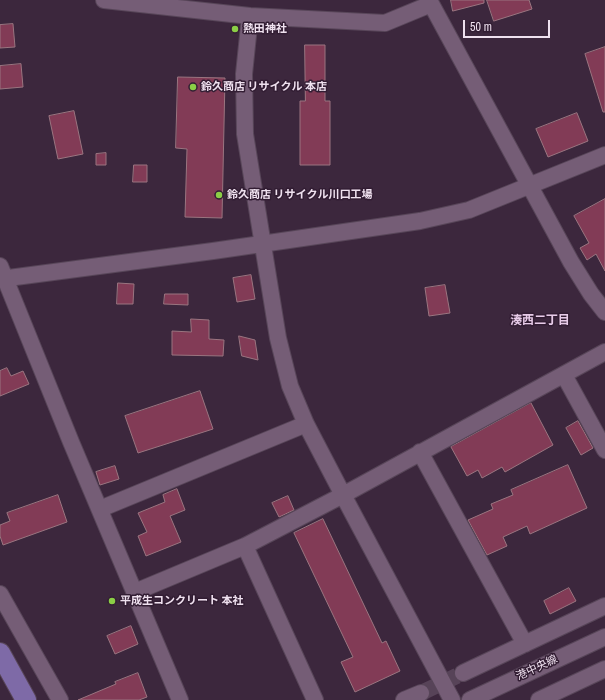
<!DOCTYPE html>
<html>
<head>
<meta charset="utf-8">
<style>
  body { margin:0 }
  #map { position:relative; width:605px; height:700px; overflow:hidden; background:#3c273d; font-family:"Archivo Narrow",sans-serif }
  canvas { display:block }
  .scale { position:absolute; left:463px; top:20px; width:87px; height:18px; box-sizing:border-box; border:2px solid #efe1ef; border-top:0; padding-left:5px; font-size:12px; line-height:14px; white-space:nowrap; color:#efe1ef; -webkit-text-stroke:3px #321d33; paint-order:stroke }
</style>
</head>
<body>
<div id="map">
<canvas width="605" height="700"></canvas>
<div class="scale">50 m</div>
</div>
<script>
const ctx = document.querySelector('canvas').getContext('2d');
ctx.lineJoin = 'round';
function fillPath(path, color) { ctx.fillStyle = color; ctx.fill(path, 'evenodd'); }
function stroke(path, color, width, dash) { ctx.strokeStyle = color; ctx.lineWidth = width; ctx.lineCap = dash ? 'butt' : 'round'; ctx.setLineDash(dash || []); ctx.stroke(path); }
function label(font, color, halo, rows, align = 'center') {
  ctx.font = font + ' "Archivo Narrow","Noto Sans JP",sans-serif'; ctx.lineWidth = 3; ctx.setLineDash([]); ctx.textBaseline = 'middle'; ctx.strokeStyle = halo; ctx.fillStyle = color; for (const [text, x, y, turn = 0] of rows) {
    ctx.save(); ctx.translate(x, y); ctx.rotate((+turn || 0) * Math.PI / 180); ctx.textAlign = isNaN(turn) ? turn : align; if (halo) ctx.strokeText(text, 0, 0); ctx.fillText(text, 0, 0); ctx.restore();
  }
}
const building = new Path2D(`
  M 451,0 L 484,0 L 484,3 L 453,11 Z
  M 487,0 L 529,0 L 532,9 L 494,21 Z
  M 13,24 L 15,47 L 0,48 L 0,25 Z
  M 305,45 L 325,45 L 325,101 L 330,101 L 330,165 L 300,165 L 300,101 L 305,101 Z
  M 605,47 L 605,112 L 603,112 L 585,54 Z
  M 21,64 L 23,87 L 0,89 L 0,66 Z
  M 178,77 L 225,78 L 222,218 L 185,217 L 187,149 L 176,148 Z
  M 74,111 L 83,154 L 58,159 L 49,116 Z
  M 577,113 L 588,141 L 548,157 L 536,129 Z
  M 106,153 L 106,165 L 96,165 L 96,154 Z
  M 134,165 L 147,165 L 147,182 L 133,182 Z
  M 605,199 L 605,271 L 596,254 L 587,260 L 580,248 L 589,243 L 574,216 Z
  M 251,275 L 255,299 L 237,302 L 233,278 Z
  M 118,283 L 134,284 L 133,304 L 117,304 Z
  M 445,285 L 450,313 L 429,316 L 425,288 Z
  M 165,294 L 188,294 L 188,305 L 164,304 Z
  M 191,319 L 209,320 L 209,339 L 224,340 L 223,356 L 172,355 L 172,331 L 191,332 Z
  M 239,336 L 255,340 L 258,360 L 242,356 Z
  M 7,368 L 11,376 L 23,371 L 29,384 L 0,396 L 0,371 Z
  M 200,391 L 213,429 L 138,453 L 125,416 Z
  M 531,403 L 553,445 L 505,472 L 502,467 L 482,478 L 478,470 L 467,476 L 451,447 Z
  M 578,421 L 593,448 L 581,455 L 566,428 Z
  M 568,465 L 587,508 L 530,534 L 527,526 L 503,537 L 507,546 L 487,555 L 468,520 L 493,509 L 491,504 L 513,495 L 511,490 Z
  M 115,466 L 119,479 L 100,485 L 96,472 Z
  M 177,489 L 185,510 L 170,516 L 181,542 L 146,556 L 138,536 L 147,532 L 138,513 L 165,502 L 163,495 Z
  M 58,495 L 67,522 L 3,545 L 0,536 L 0,525 L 10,521 L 7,513 Z
  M 288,496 L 294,510 L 279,517 L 272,503 Z
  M 323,519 L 382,643 L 386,641 L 400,671 L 355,692 L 341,662 L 353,657 L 294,533 Z
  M 569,588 L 576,601 L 550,614 L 544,601 Z
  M 131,626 L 138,644 L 115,654 L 107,636 Z
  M 138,673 L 147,697 L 139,700 L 78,700 L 116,684 L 115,682 Z`);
fillPath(building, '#823b56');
stroke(building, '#9a7580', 1);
stroke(new Path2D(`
  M 421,693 L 463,673`), '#574358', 16, [16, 8]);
const minor = new Path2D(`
  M 104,0 L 250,16 L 385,23 L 431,4
  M 429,0 L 571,262 L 591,294 L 605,312
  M 250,16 L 244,74 L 245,134 L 278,338 L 290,386 L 306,424 L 343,495 L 452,700
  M 0,266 L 71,442 L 180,700
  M 0,279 L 213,251 L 420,221 L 469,210 L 605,155
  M 564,375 L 605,450
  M 420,452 L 525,644
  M 100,509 L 306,424
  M 245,546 L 315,700
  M 135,592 L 245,546 L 343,495 L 605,352
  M 0,594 L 60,700
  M 463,673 L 605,606
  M 404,700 L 421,693
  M 470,700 L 605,637
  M 539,700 L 605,669`);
const major = new Path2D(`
  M 0,653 L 26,700`);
stroke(minor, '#584659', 18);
stroke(major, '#584659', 22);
stroke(minor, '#755d76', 16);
stroke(major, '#7e6aa7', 20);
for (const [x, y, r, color] of [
  [235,29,4,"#8bce46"],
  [193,87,4,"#8bce46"],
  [219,195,4,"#8bce46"],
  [112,601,4,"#8bce46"]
]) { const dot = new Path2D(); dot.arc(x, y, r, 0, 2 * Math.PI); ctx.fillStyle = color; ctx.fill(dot); stroke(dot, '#321d33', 1.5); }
label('bold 11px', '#efe1ef', '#321d33', [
  ["熱田神社",243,29],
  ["鈴久商店 リサイクル 本店",201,87],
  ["鈴久商店 リサイクル川口工場",227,195],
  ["平成生コンクリート 本社",120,601]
], 'left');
label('11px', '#efe1ef', '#321d33', [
  ["港中央線",537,668,-25]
]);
label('bold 12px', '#e7cbe8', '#321d33', [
  ["湊西二丁目",540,321]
]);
</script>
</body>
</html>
